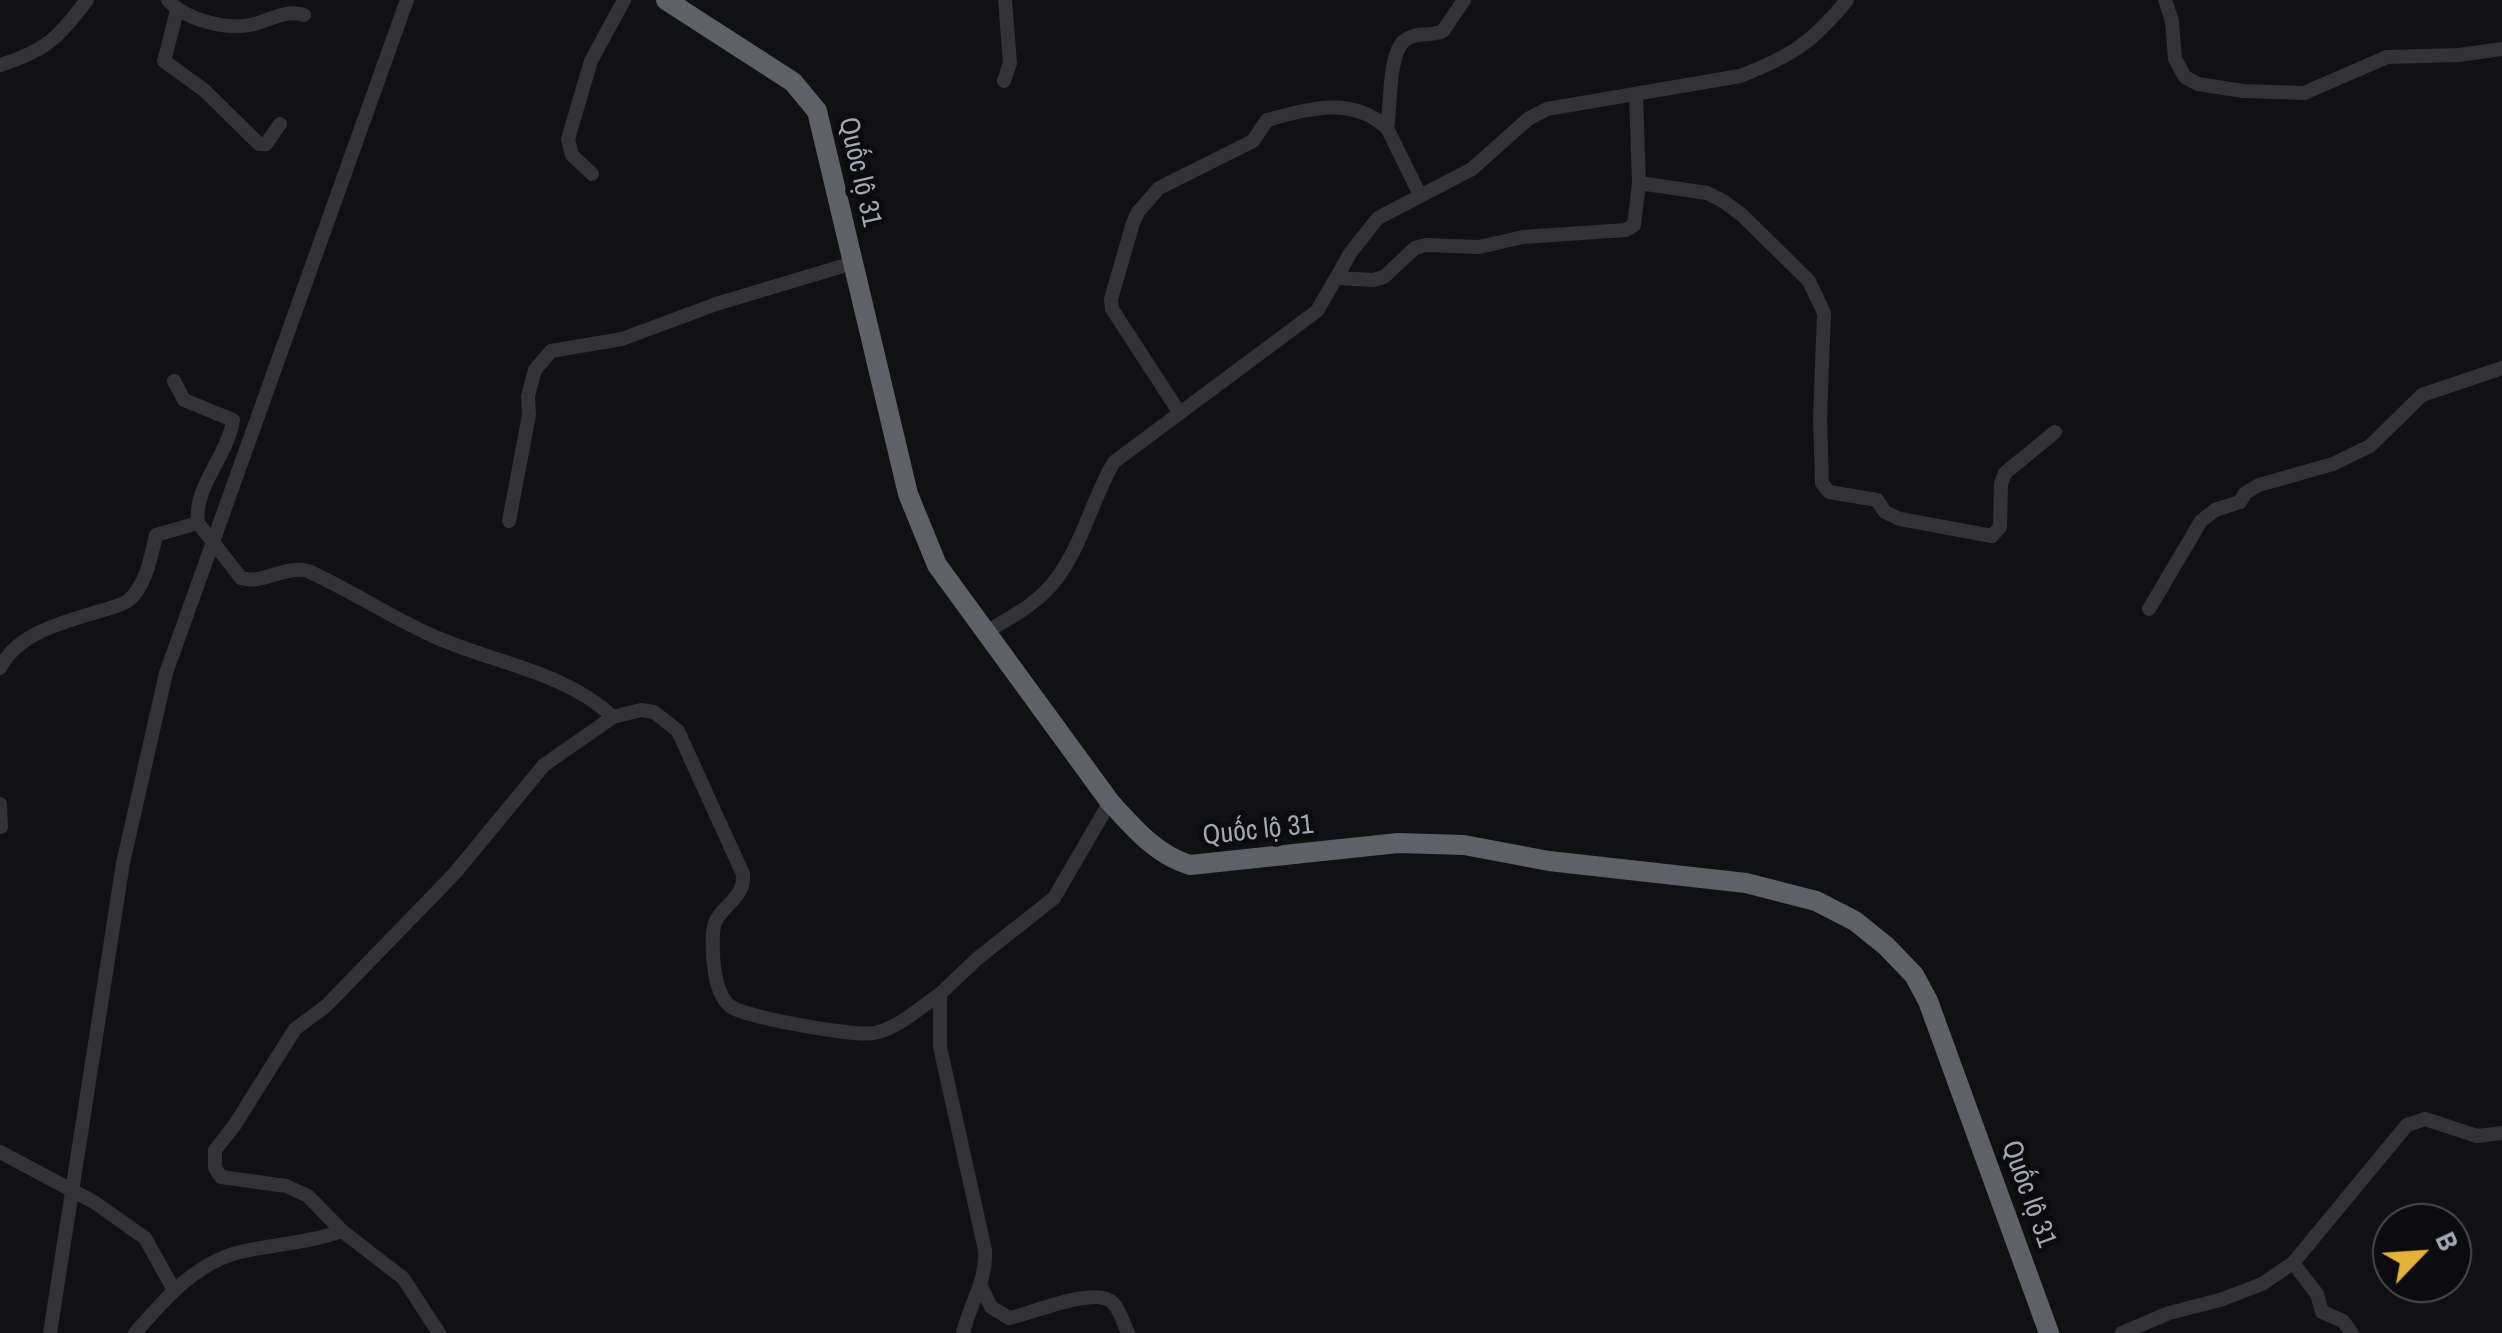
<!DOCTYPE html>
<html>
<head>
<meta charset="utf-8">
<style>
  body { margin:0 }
  #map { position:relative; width:2502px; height:1333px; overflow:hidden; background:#111113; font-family:"Archivo Narrow",sans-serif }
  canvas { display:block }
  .north { position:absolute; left:2372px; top:1203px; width:100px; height:100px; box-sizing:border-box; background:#0c0c0e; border:2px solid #484a50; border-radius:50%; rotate:65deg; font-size:28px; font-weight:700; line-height:40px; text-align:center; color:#a3a7b3 }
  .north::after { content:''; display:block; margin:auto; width:35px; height:45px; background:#e6b236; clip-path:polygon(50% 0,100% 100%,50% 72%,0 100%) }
</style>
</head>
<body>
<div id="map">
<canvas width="2502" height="1333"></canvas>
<div class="north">B</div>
</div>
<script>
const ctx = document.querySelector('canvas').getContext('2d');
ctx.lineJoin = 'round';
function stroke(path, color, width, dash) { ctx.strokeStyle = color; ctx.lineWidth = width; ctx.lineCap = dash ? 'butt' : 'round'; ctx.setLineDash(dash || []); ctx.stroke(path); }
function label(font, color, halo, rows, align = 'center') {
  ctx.font = font + ' "Archivo Narrow",sans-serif'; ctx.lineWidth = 10; ctx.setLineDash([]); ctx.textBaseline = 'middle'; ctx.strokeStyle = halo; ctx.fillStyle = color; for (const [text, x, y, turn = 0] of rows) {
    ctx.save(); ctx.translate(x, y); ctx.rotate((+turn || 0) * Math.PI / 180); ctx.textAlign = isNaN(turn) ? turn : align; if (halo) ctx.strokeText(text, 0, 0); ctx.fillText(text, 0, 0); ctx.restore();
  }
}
stroke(new Path2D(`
  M 168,0 C 184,19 225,30 250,25 C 270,21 283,9 304,15
  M 2165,0 L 2172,21 L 2175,59 L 2185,77 L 2198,84 L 2243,91 L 2304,93 L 2387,57 L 2459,55 L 2502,49
  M 177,11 L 164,61 L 204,90 L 259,144 L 266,144 L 280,124
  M 0,65 C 46,51 59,37 87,0
  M 1004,81 L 1010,63 L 1005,0
  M 1636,95 L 1639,183 L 1707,193 L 1723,201 L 1742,215 L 1809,281 L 1824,313 L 1820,418 L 1822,483 L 1829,492 L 1877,500 L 1885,512 L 1900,519 L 1992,536 L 2000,527 L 2001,484 L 2005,473 L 2055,432
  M 1387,128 C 1391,107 1388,55 1404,41 C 1415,31 1431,37 1443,31 L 1464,0
  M 592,174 L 572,155 L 568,139 L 591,61 L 624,0
  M 1337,278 L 1373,280 L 1384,277 L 1415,248 L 1426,245 L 1479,247 L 1523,237 L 1626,230 L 1634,225 L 1639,183
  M 174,381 L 184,400 L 233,420 C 228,456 193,487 198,523
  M 1179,412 L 1112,309 L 1111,299 L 1133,223 L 1138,212 L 1159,188 L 1253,141 L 1267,120 C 1308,109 1352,95 1387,128 L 1420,195
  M 509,521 L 529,415 L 528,396 L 532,381 L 535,370 L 551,351 L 622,339 L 716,304 L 853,263
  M 2149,609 L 2201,521 L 2215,510 L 2240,502 L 2245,493 L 2259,485 L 2333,464 L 2370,446 L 2422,395 L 2502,368
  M 986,632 C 1006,620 1027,609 1044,593 C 1080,558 1089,504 1114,462 L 1317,311 L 1351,252 L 1378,218 L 1472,169 L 1528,119 L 1547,109 L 1740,76 C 1790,57 1813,42 1847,0
  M 0,668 C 18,632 65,622 100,611 C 109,608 122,606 129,600 C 146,585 151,557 156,535 L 198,523 L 241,578 C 263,585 284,565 308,571 C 350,590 389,616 431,635 C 491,663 563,670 613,717
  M 0,804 L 1,827
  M 0,1152 L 94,1202 L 145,1238 L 174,1290
  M 2293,1263 L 2317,1294 L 2322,1312 L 2343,1321 L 2352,1333
  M 981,1286 L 991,1307 L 1009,1318 C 1030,1314 1097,1285 1113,1303 C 1120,1310 1124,1325 1128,1333
  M 50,1333 L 123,863 L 166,673 L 407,0
  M 135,1333 C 164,1300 195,1263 240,1252 C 274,1244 309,1243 342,1231
  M 439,1333 L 403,1278 L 342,1231 L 308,1196 L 286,1186 L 221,1177 L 215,1168 L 215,1150 L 234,1126 L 295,1029 L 326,1006 L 455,873 L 544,765 L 613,717 L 641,710 L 654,712 L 678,731 L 743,874 C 746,901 714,907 713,933 C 712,953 713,992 730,1006 C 743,1017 856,1037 874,1033 C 899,1028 919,1008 940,994
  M 963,1333 C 970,1303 987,1281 985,1250 L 940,1047 L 940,994 L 978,958 L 1054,898 L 1110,802
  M 2122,1333 L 2169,1313 L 2220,1300 L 2262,1284 L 2293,1263 L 2407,1125 L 2425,1119 L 2477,1136 L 2502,1133`), '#333337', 14);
stroke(new Path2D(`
  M 666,0 L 793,82 L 817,111 L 908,494 L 937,565 L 1110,802 C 1133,827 1156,855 1190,865 L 1398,843 L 1464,845 L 1549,861 L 1746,883 L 1816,901 L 1855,921 L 1886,946 L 1914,975 L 1928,1001 L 2049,1333`), '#5f6168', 20);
label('28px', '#a3a7b3', '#0c0c0e', [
  ["Quốc lộ 31",859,172,77],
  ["Quốc lộ 31",1258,831,-6],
  ["Quốc lộ 31",2028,1194,70]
]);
</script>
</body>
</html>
